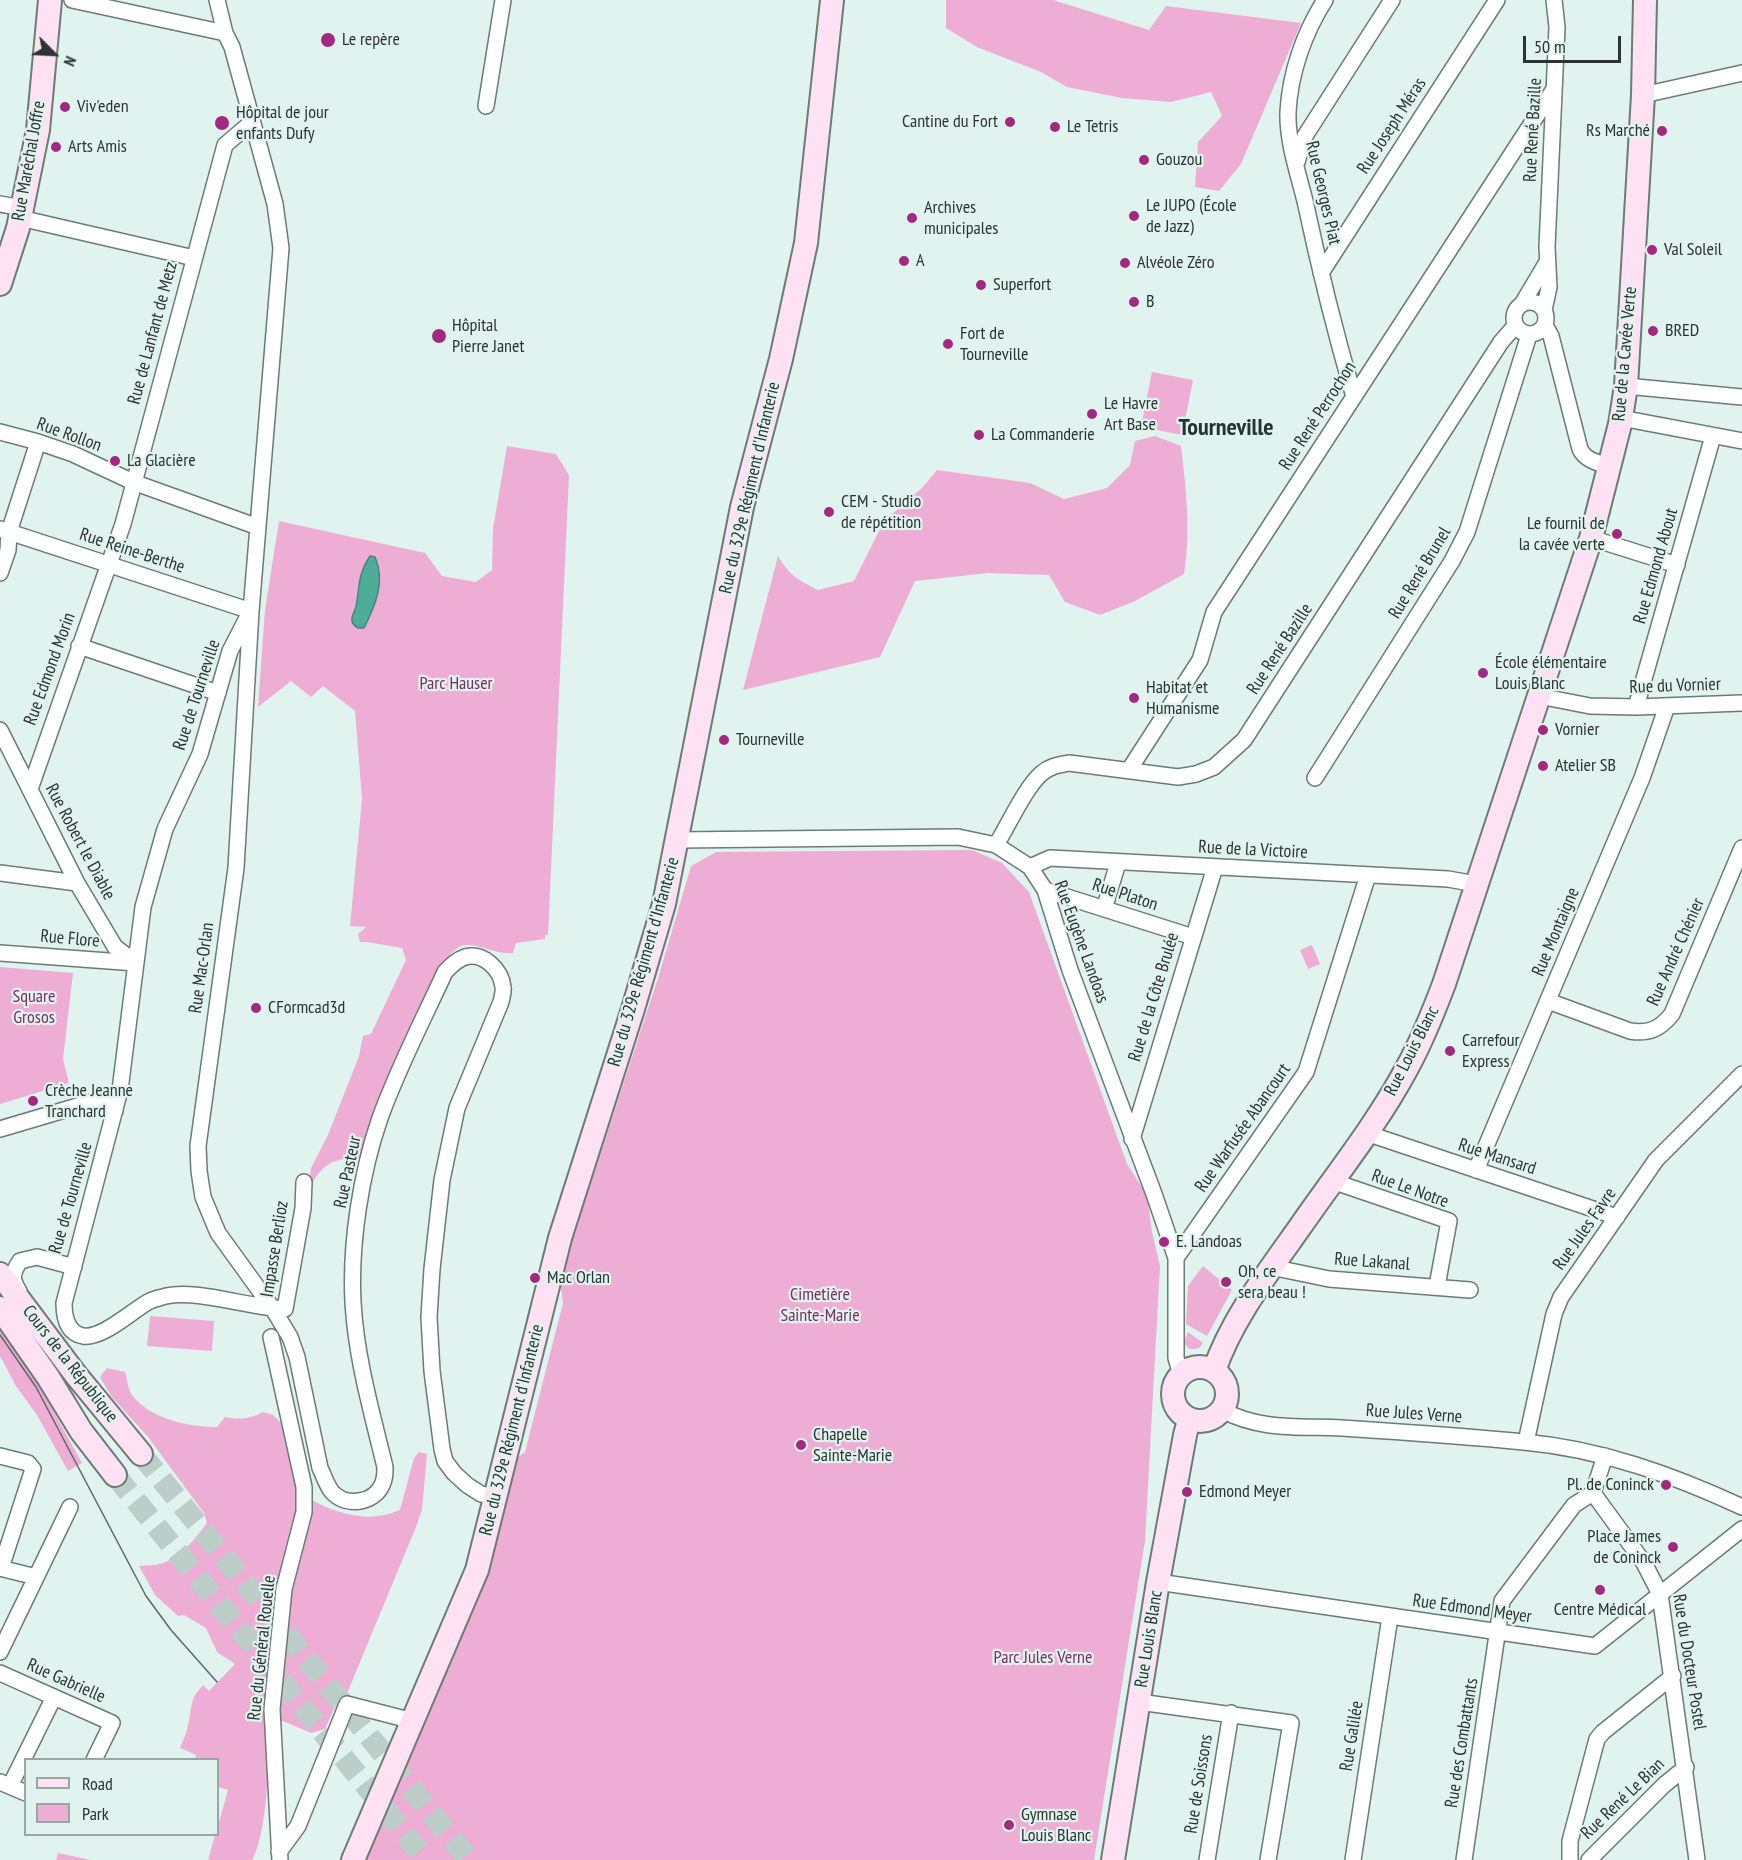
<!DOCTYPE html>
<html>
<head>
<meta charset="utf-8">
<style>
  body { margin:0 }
  #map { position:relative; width:1742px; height:1860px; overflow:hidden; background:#e1f3ee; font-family:"PT Sans Narrow",sans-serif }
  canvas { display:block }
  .legend { position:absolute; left:24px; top:1758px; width:195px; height:78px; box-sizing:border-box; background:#e1f3ee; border:2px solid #99a6a2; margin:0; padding:8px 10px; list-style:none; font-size:18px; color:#2c3331 }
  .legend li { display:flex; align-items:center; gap:12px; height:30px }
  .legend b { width:30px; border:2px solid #99a6a2 }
  .north { position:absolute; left:24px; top:24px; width:60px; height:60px; -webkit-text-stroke:4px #e1f3ee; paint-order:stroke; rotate:114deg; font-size:16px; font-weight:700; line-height:24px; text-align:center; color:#2c3331 }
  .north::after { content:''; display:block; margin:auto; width:21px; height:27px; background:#2c3331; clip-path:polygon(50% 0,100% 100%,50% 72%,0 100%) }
  .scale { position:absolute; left:1523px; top:36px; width:98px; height:27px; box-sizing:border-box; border:3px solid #2c3331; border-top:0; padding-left:8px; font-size:18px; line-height:21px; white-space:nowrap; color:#2c3331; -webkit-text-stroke:4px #e1f3ee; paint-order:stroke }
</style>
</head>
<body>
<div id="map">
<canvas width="1742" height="1860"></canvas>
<ul class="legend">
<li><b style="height:8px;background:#ffe1f4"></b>Road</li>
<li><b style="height:16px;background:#eeadd5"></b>Park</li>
</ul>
<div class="north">N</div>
<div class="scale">50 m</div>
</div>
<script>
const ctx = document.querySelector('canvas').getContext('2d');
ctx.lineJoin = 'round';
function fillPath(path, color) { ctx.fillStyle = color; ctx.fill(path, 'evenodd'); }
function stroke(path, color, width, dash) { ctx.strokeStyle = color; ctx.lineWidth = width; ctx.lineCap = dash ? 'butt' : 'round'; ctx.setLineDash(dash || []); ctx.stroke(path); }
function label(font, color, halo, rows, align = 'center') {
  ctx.font = font + ' "PT Sans Narrow",sans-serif'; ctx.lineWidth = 4.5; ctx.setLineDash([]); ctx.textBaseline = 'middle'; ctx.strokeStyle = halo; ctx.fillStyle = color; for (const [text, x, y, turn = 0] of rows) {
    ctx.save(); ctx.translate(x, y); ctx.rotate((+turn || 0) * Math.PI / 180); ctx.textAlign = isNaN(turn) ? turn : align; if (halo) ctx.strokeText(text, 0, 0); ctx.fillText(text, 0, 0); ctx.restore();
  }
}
fillPath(new Path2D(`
  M 946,0 L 1053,0 L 1149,30 L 1166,6 L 1301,23 L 1241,164 L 1219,191 L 1195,187 L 1198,142 L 1222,116 L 1211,92 L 1171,102 L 1122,98 L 1067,87 L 1041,72 L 977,47 L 946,28 Z
  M 1152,372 L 1193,380 L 1182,435 L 1141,427 Z
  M 1155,436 L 1181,446 C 1186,488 1191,532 1184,574 L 1135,601 L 1100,615 L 1065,602 L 1049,575 L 988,573 L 915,581 L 880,657 L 743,690 L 778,556 C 790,576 798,580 818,590 L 854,581 L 884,521 L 922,488 L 937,470 L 1030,483 L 1064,499 L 1107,488 L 1130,465 L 1135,441 Z
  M 507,446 L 556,454 L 569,475 L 548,935 L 545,935 L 545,939 L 516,943 L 513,953 C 496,955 474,941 461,946 C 454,949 447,958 442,962 L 374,1118 L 360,1158 C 329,1159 325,1163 308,1189 L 311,1168 L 328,1135 L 359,1056 L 363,1036 L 371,1034 L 406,960 L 402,948 L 367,942 L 360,942 L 358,934 L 366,927 L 350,926 L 362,799 L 355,711 L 323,686 L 311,697 L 291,681 L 258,707 L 265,610 L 279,521 L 425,553 L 442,576 L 476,582 L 492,570 L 493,529 Z
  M 972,850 L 1002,863 L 1029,892 L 1127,1164 L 1147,1195 L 1152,1232 L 1160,1266 L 1145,1541 L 1094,1860 L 365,1860 L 492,1561 L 517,1458 L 525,1452 L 563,1303 L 561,1287 L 572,1241 L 659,975 L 691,866 L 716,852 Z
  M 1312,945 L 1320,964 L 1308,969 L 1300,950 Z
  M 0,967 L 73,973 L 63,1059 L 69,1083 L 0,1104 Z
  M 1203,1266 L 1232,1290 L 1207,1336 L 1186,1324 L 1188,1286 Z
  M 150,1316 L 214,1321 L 212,1351 L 147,1346 Z
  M 0,1328 L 44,1394 L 82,1463 L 68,1471 L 37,1415 L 16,1386 L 0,1356 Z
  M 1188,1332 L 1203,1343 L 1199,1348 C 1191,1350 1188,1350 1184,1342 Z
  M 107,1368 L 125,1372 C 127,1379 128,1389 132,1395 C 150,1419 189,1427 217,1427 L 225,1417 C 239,1420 250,1419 263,1412 L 273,1415 L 282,1424 L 309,1499 C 339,1514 368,1524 400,1510 L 414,1458 L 419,1452 L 427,1454 L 422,1510 L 416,1527 L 348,1691 L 339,1698 L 325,1729 L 311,1733 L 283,1721 L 270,1728 C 268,1763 268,1831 252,1860 L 208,1860 L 215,1835 L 218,1834 L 218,1826 L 228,1790 L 218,1787 L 218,1760 L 195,1759 L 196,1755 L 180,1748 C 183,1740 187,1733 188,1725 C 193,1706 188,1701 203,1685 L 209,1691 L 235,1664 L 217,1652 L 206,1628 L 184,1615 L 178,1616 L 155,1595 L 139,1566 C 145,1565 153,1566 159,1564 C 179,1560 195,1539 207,1523 L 204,1513 L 148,1437 L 111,1396 L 100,1377 Z
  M 58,1853 L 91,1860 L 56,1860 Z`), '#eeadd5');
const water = new Path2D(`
  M 370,556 L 375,557 C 386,581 375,606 364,628 L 358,628 C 355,626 353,625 352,621 C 351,616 355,611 356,607 C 360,587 357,575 370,556 Z`);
fillPath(water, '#4dad98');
stroke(water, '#438879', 1.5);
stroke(new Path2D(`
  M 141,1454 L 469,1860
  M 115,1475 L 426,1860`), '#bdcdc8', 22, [22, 11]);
const street = new Path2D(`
  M 72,0 L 225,33
  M 217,0 L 225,33 L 232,47 L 275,204 L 281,248 L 251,611 L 236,868 L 198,1146 L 199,1171 L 203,1197 L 218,1233 L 273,1309 L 290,1337 L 297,1357 L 320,1468 C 324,1476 327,1487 333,1493 C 347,1507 374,1503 382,1485 C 385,1479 385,1474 385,1467 C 372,1413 356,1358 353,1302 C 350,1243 361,1173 380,1118 C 398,1068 423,1020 445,972 C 451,966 456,960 465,957 C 483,952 501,969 503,987 C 504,991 502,997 501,1002 L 457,1108 L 442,1180 L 432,1269 L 429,1317 L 432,1371 L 442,1449 L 445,1461 L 454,1473 L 467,1485 L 481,1494 L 496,1497
  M 1325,0 C 1304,33 1290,73 1288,112 C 1287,141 1298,173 1305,201 C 1319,267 1335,332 1354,397
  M 1643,95 L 1742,73
  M 486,106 L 503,0
  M 1297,162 L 1305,136 L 1392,0
  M 0,204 L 22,208
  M 20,218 L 194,258
  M 1321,273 L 1497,0
  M1514 318a16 16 0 1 1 32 0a16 16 0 1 1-32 0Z
  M 1522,304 L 1547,262
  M 1544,310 L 1549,287 L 1547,247 L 1557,27 L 1554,0
  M 1545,325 L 1551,336 L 1580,449 C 1585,460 1598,463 1609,466
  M 1626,386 L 1742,397
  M 1621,418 L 1742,441
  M 0,432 L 38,442 L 73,454 L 133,482 L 258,527
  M 0,529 L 251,611
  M 1591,538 L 1677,565
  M 0,573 L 8,550 L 9,532 L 38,442
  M 248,616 L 230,651 L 200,754 L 165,829 L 143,907 L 120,1090 L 64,1303 C 64,1317 67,1333 83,1336 C 102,1339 132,1311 148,1302 C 153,1299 160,1298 166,1296 C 197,1289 250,1308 285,1309 L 303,1208 L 304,1182
  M 79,646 L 218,693
  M 1539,696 L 1590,706 L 1636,707 L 1742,703
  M 1636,707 L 1713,436
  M 0,730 L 77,883 L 115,947 L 136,963
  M 1129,770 L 1200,660 L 1214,612 L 1554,89
  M 1315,778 L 1452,561 L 1467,532 L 1529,335
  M 30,789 L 123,524 L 225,145 L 252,122
  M 678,840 L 958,837 L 996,845 L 1030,867 L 1045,890 L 1070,970 L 1154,1194 L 1176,1258 L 1176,1358 L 1181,1375
  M 996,845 C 1008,826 1026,786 1042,773 C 1050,766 1059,765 1069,763 L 1178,777 L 1196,774 L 1214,767 L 1244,740 L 1501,342 L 1515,326
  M 1030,867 L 1050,858 L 1448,879 L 1476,884
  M 0,873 L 77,883
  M 1045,890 L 1193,937
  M 1104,909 L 1118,863
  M 0,953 L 136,963
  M 1548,1001 L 1630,1031 C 1649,1034 1660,1029 1672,1014 L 1742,848
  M 0,1129 L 98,1100 L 108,1103 L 115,1111
  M 1366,1133 L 1617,1217
  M 1132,1139 L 1215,867
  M 1476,1170 L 1642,778 L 1667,706
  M 1332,1181 L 1449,1221 L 1437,1286
  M 1176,1258 L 1306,1072 L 1368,875
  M 1271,1267 L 1329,1279 L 1470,1290
  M 19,1291 C 11,1279 12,1273 20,1261 L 37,1257 L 74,1267
  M 271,1337 L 304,1487 L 304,1512 L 284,1589 L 272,1709 L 280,1860
  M 1222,1410 C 1261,1431 1300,1426 1342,1428 C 1403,1432 1464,1436 1524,1442 C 1601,1449 1673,1475 1742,1507
  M 1526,1442 L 1554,1314 L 1561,1297 L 1656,1160 L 1742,1074
  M 0,1456 L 28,1463 L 33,1469 L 1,1568
  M 1605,1456 L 1593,1493 L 1644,1563 L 1660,1594 L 1697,1860
  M 0,1568 L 36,1577
  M 1158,1582 L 1595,1646 L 1742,1529
  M 0,1652 L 70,1507
  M 0,1673 L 112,1723 L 94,1760
  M 1139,1702 L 1291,1723 L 1268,1860
  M 0,1782 L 26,1793
  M 10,1786 L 54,1697
  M 279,1852 L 298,1826 L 347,1704 L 413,1721
  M 1207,1860 L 1231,1713
  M 1353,1860 L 1390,1617
  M 1464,1860 L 1502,1601 L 1574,1505 L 1593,1493
  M 1570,1860 L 1570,1841 L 1597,1739 L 1603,1732 L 1673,1676
  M 1589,1860 L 1664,1785 L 1686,1767`);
const secondary = new Path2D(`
  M 0,284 L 18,228 L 38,130 L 50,0
  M 0,1274 L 76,1375 L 141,1454
  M 0,1308 L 48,1377 L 81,1431 L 115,1475
  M1173 1394a27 27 0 1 1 54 0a27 27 0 1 1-54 0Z
  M 1214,1371 C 1231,1320 1269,1271 1300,1227 C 1336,1175 1377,1124 1407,1068 C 1422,1041 1433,1013 1444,984 L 1591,538 L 1620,424 L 1626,386 L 1643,95 L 1645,0
  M 353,1860 L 477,1570 L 560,1238 L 633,1009 L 664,904 L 742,507 L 781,359 L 806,243 L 832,0
  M 1113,1860 L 1158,1582 L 1185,1435 L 1189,1420`);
stroke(street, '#6b7b76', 18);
stroke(secondary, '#6b7b76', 26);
stroke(street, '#fff', 15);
stroke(secondary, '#ffe1f4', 22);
stroke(new Path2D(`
  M 0,1335 L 36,1387 L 146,1596 L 171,1630 L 217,1682`), '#5e6865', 1.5);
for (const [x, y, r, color] of [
  [328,40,8,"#a32980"],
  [65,107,6,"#a32980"],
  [1010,122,6,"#a32980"],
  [222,123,8,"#a32980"],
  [1055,127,6,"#a32980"],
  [1662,131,6,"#a32980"],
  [56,147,6,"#a32980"],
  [1144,160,6,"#a32980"],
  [1134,216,6,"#a32980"],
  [912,218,6,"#a32980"],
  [1652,250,6,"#a32980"],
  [904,261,6,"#a32980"],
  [1125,263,6,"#a32980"],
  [981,285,6,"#a32980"],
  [1134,302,6,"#a32980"],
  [1653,331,6,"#a32980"],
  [439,336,8,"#a32980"],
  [948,344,6,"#a32980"],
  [1092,414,6,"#a32980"],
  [979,435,6,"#a32980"],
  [115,461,6,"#a32980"],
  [829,512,6,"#a32980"],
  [1617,534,6,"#a32980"],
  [1483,673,6,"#a32980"],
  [1134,698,6,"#a32980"],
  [1543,730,6,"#a32980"],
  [724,740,6,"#a32980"],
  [1543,766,6,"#a32980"],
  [256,1008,6,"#a32980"],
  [1450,1051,6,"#a32980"],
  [33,1101,6,"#a32980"],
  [1164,1242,6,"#a32980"],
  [535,1278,6,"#a32980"],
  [1226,1282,6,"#a32980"],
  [801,1445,6,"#a32980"],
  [1666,1485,6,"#a32980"],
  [1187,1492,6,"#a32980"],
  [1673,1547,6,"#a32980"],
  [1600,1590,6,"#a32980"],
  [1009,1825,6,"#a32980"]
]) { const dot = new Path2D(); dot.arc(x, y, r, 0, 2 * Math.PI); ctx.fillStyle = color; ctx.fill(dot); stroke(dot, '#e1f3ee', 2); }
label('18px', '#2c3331', '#e1f3ee', [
  ["Le repère",342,40],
  ["Viv'eden",77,107],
  ["Hôpital de jour",236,113],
  ["enfants Dufy",236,134],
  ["Cantine du Fort",998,122,"right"],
  ["Le Tetris",1067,127],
  ["Rs Marché",1650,131,"right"],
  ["Arts Amis",68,147],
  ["Gouzou",1156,160],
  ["Le JUPO (École",1146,206],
  ["de Jazz)",1146,227],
  ["Archives",924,208],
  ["municipales",924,229],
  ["Val Soleil",1664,250],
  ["A",916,261],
  ["Alvéole Zéro",1137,263],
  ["Superfort",993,285],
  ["B",1146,302],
  ["Hôpital",452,326],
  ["Pierre Janet",452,347],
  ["BRED",1665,331],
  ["Fort de",960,334],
  ["Tourneville",960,355],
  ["Le Havre",1104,404],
  ["Art Base",1104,425],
  ["La Commanderie",991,435],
  ["La Glacière",127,461],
  ["CEM - Studio",841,502],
  ["de répétition",841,523],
  ["Le fournil de",1605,524,"right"],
  ["la cavée verte",1605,545,"right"],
  ["École élémentaire",1495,663],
  ["Louis Blanc",1495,684],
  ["Habitat et",1146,688],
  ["Humanisme",1146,709],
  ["Vornier",1555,730],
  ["Tourneville",736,740],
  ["Atelier SB",1555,766],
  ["CFormcad3d",268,1008],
  ["Carrefour",1462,1041],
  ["Express",1462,1062],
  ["Crèche Jeanne",45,1091],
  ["Tranchard",45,1112],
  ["E. Landoas",1176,1242],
  ["Oh, ce",1238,1272],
  ["sera beau !",1238,1293],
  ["Mac Orlan",547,1278],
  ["Chapelle",813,1435],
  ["Sainte-Marie",813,1456],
  ["Pl. de Coninck",1654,1485,"right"],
  ["Edmond Meyer",1199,1492],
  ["Place James",1661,1537,"right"],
  ["de Coninck",1661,1558,"right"],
  ["Centre Médical",1600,1610,"center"],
  ["Gymnase",1021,1815],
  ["Louis Blanc",1021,1836]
], 'left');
label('18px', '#2c3331', '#e1f3ee', [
  ["Rue Joseph Méras",1392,126,-57],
  ["Rue René Bazille",1533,130,-87],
  ["Rue Maréchal Joffre",29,161,-80],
  ["Rue Georges Piat",1323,193,77],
  ["Rue de Lanfant de Metz",153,333,-75],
  ["Rue de la Cavée Verte",1625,354,-85],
  ["Rue René Perrochon",1318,416,-57],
  ["Rue Rollon",69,435,20],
  ["Rue du 329e Régiment d'Infanterie",750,488,-77],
  ["Rue Reine-Berthe",132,551,18],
  ["Rue Edmond About",1656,566,-74],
  ["Rue René Brunel",1420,573,-59],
  ["Rue René Bazille",1280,649,-57],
  ["Rue Edmond Morin",50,669,-70],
  ["Rue du Vornier",1675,686,-2],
  ["Rue de Tourneville",197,695,-72],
  ["Rue Robert le Diable",80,842,62],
  ["Rue de la Victoire",1253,850,3],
  ["Rue Platon",1125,895,18],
  ["Rue Montaigne",1556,932,-67],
  ["Rue Flore",70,939,5],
  ["Rue Eugène Landoas",1081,942,70],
  ["Rue André Chénier",1676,952,-66],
  ["Rue du 329e Régiment d'Infanterie",644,962,-74],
  ["Rue Mac-Orlan",202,968,-82],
  ["Rue de la Côte Brulée",1154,997,-73],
  ["Rue Louis Blanc",1412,1051,-63],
  ["Rue Warfusée Abancourt",1243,1128,-55],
  ["Rue Mansard",1497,1157,18],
  ["Rue Pasteur",348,1172,-78],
  ["Rue Le Notre",1410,1189,20],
  ["Rue de Tourneville",71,1198,-74],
  ["Rue Jules Favre",1585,1229,-55],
  ["Impasse Berlioz",275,1249,-81],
  ["Rue Lakanal",1372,1262,4],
  ["Cours de la République",70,1364,52],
  ["Rue Jules Verne",1414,1414,4],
  ["Rue du 329e Régiment d'Infanterie",512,1430,-76],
  ["Rue Edmond Meyer",1472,1609,8],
  ["Rue Louis Blanc",1149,1639,-81],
  ["Rue du Général Rouelle",262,1648,-84],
  ["Rue du Docteur Postel",1689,1662,81],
  ["Rue Gabrielle",66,1681,24],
  ["Rue Galilée",1352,1736,-81],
  ["Rue des Combattants",1462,1743,-81],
  ["Rue de Soissons",1199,1784,-81],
  ["Rue René Le Bian",1623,1799,-44]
]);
label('18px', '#7a2c61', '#e1f3ee', [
  ["Parc Hauser",456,684],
  ["Square",34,997],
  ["Grosos",34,1018],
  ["Cimetière",820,1295],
  ["Sainte-Marie",820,1316],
  ["Parc Jules Verne",1043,1658]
]);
label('bold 24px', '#263431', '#e1f3ee', [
  ["Tourneville",1226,428]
]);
</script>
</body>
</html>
